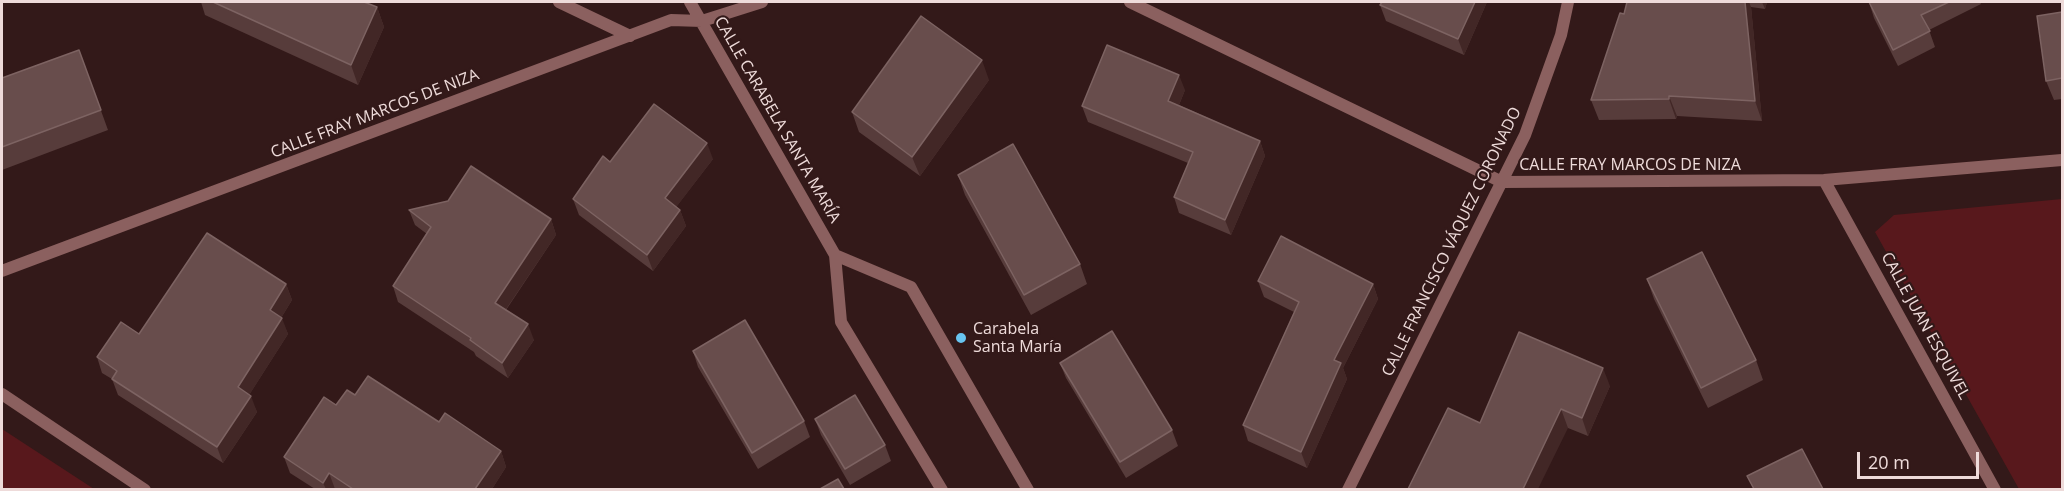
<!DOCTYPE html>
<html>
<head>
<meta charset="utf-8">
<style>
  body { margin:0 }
  #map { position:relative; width:2064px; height:491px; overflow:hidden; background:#331919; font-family:"Open Sans",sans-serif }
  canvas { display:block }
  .frame { position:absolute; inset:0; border:3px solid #eedbda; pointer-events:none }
  .scale { position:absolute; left:1857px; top:452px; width:122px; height:27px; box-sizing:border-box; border:3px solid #eedbda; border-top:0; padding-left:8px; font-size:18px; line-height:21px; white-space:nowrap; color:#eedbda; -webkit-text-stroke:4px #331919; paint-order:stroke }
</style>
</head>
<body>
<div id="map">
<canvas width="2064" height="491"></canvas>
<div class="frame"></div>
<div class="scale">20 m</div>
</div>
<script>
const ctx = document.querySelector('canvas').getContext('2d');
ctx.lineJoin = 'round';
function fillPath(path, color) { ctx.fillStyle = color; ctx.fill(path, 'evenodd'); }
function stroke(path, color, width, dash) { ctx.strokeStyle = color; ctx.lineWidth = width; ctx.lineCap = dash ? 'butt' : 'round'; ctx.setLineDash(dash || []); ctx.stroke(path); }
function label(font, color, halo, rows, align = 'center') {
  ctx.font = font + ' "Open Sans",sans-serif'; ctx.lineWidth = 4.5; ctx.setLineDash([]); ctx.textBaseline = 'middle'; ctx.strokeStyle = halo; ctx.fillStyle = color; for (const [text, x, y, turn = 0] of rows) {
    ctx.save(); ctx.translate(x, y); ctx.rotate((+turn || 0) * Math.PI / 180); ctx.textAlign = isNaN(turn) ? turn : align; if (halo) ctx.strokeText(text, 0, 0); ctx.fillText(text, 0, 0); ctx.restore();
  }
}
fillPath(new Path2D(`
  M 2062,199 L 2062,489 L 2019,489 L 1875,232 L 1894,215 Z
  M 2,429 L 94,489 L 2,489 Z`), '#58181c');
stroke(new Path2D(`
  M 559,2 L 630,36
  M 690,2 L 835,255 L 911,287 L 1028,490
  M 1130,2 L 1502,182 L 1824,180 L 2062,160
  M 1824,180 L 1995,490
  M 835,255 L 841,322 L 942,490
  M 2,271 L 671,20 L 702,21 L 762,2
  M 2,394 L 145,490
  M 1348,490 L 1525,135 L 1561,35 L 1568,2`), '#8b605f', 12);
fillPath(new Path2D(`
  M 201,2 L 364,2 L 377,7 L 384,27 L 358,85 L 205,15 Z
  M 1382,2 L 1487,2 L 1464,55 L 1386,21 L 1380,5 Z
  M 1627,2 L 1767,2 L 1765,9 L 1751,7 L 1762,121 L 1677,116 L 1676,119 L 1599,120 L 1591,100 L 1624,14 Z
  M 1869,2 L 1980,2 L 1981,4 L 1929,30 L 1935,47 L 1898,66 L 1874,18 Z
  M 2062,12 L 2062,99 L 2054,100 L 2046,81 Z
  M 79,50 L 108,130 L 2,170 L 2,78 Z
  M 989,80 L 920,176 L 859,132 L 852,112 Z
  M 1185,90 L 1179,105 L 1260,141 L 1265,156 L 1231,235 L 1179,213 L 1174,197 L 1188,163 L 1088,122 L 1082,106 Z
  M 713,159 L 676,207 L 680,210 L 686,226 L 653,271 L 579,215 L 573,199 L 610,162 Z
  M 958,175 L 1080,264 L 1087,284 L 1031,315 L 965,195 Z
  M 409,210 L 551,219 L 556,235 L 506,310 L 534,340 L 508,378 L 476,356 L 474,352 L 398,302 L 393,286 L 427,234 L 415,225 Z
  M 1647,279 L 1756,360 L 1763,380 L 1708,408 L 1654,299 Z
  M 1258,281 L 1373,284 L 1378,299 L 1343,368 L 1347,379 L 1307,468 L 1248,441 L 1243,425 L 1294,312 L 1264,297 Z
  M 286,284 L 292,300 L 281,318 L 288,334 L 249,395 L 257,412 L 223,463 L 118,395 L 112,379 L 102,373 L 97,357 L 139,334 Z
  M 693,351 L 804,421 L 810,437 L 758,469 L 698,367 Z
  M 1060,363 L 1172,430 L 1178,446 L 1126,478 L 1066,378 Z
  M 1610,386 L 1588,436 L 1568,428 L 1480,423 Z
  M 355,395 L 439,422 L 501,451 L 506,467 L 492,489 L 315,489 L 290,473 L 284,457 L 336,405 Z
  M 815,419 L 885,445 L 891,461 L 850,485 L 821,435 Z`), '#573c3b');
fillPath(new Path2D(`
  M 1475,2 L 1487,2 L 1464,55 L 1458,39 Z
  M 1745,2 L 1749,2 L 1751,7 L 1762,121 L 1755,101 Z
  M 1762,2 L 1767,2 L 1765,9 Z
  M 377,7 L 384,27 L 358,85 L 351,65 Z
  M 982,60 L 989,80 L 920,176 L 912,157 Z
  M 1179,75 L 1185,90 L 1174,117 L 1168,101 Z
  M 1669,96 L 1677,116 L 1676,119 L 1669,99 Z
  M 1260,141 L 1265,156 L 1231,235 L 1225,220 Z
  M 707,143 L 713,159 L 671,214 L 665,198 Z
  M 680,210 L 686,226 L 653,271 L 647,255 Z
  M 551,219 L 556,235 L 500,318 L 495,303 Z
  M 286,284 L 292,300 L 276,326 L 270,310 Z
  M 1373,284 L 1378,299 L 1343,368 L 1347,379 L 1307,468 L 1301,452 L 1334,360 Z
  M 282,318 L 288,334 L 244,403 L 238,387 Z
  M 528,324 L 534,340 L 508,378 L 502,363 Z
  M 1603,368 L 1610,386 L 1588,436 L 1582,418 Z
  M 251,396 L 257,412 L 223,463 L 217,447 Z
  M 1561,409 L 1568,428 L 1538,489 L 1523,489 Z
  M 501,451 L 506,467 L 492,489 L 475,489 Z
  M 329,473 L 335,489 L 326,489 L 323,483 Z`), '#422726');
const building = new Path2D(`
  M 213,2 L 364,2 L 377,7 L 351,65 Z
  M 1382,2 L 1475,2 L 1458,39 L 1380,5 Z
  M 1627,2 L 1745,2 L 1755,101 L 1669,96 L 1669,99 L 1591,100 L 1620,13 L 1624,14 Z
  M 1869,2 L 1949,2 L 1921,15 L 1930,31 L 1893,50 Z
  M 2062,12 L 2062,78 L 2046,81 L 2037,16 Z
  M 921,16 L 982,60 L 912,157 L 852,112 Z
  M 1107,45 L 1179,75 L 1168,101 L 1260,141 L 1225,220 L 1174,197 L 1193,152 L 1082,106 Z
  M 79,50 L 101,110 L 2,147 L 2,78 Z
  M 654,104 L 707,143 L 665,198 L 680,210 L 647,255 L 573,199 L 603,156 L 610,162 Z
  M 1013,144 L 1080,264 L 1024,295 L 958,175 Z
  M 471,166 L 551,219 L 495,303 L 528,324 L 502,363 L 470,340 L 471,338 L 393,286 L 431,227 L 409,210 L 448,201 Z
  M 207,233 L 286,284 L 270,310 L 282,318 L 238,387 L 251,396 L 217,447 L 112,379 L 117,371 L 97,357 L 121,322 L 139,334 Z
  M 1281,236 L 1373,284 L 1334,360 L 1341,363 L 1301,452 L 1243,425 L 1299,302 L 1258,281 Z
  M 1702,252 L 1756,360 L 1701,388 L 1647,279 Z
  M 745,320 L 804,421 L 752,453 L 693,351 Z
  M 1112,331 L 1172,430 L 1120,462 L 1060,363 Z
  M 1519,332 L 1603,368 L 1582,418 L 1561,409 L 1523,489 L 1408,489 L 1448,408 L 1480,423 Z
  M 368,376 L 439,422 L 445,413 L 501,451 L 475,489 L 353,489 L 329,473 L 323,483 L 284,457 L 324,397 L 336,405 L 347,390 L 355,395 Z
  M 855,395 L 885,445 L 845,469 L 815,419 Z
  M 1802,449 L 1823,489 L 1754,489 L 1747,476 Z
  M 838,479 L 844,489 L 820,489 Z`);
fillPath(building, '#684d4c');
stroke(building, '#7d6362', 1.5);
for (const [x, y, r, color] of [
  [961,338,6,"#68c4f0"]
]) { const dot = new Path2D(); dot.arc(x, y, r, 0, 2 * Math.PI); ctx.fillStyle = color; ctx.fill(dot); stroke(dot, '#331919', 2); }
label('16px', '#eedbda', '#331919', [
  ["CALLE FRAY MARCOS DE NIZA",375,114,-21],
  ["CALLE CARABELA SANTA MARÍA",777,120,60],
  ["CALLE FRAY MARCOS DE NIZA",1630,165],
  ["CALLE FRANCISCO VÁQUEZ CORONADO",1452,242,-64],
  ["CALLE JUAN ESQUIVEL",1925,326,61]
]);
label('16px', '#eedbda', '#331919', [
  ["Carabela",973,329],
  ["Santa María",973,347]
], 'left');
</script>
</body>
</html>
